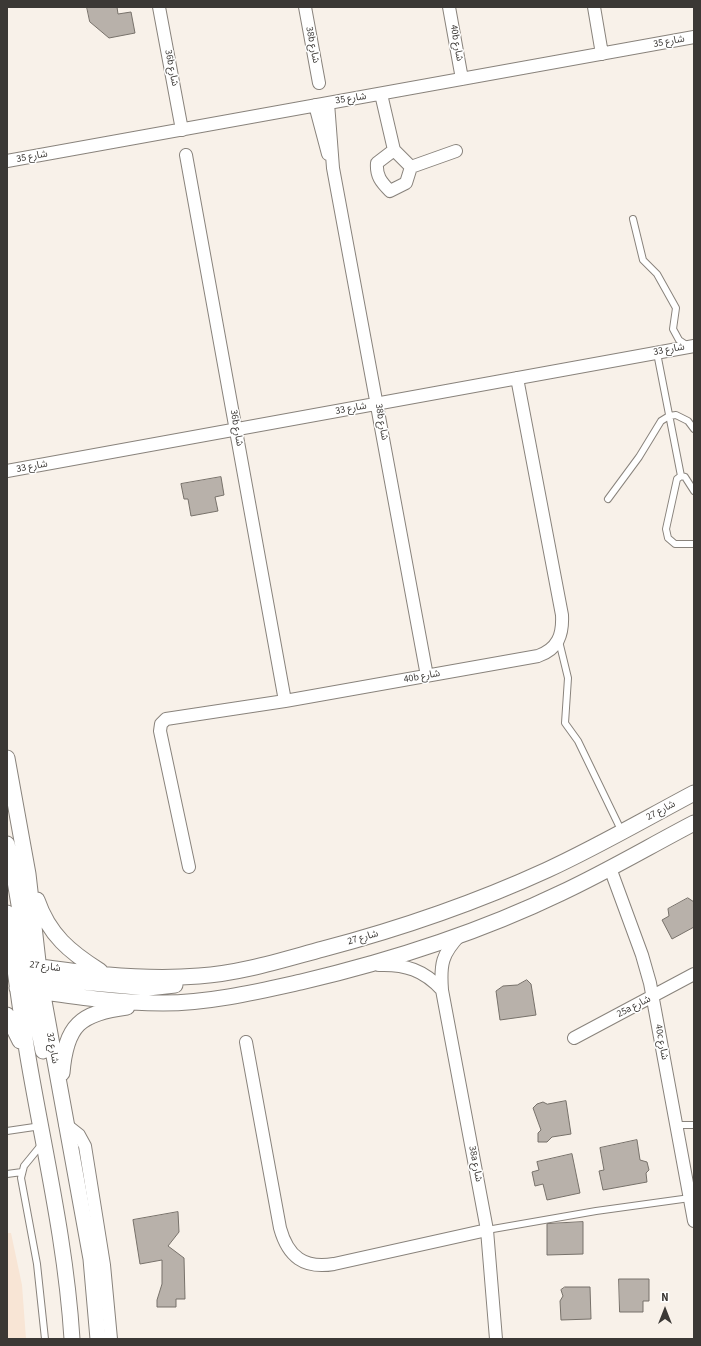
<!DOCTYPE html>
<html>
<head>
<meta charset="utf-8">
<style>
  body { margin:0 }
  #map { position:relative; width:701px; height:1346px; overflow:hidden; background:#f8f1e9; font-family:"Source Sans 3",sans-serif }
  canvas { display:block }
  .frame { position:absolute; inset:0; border:8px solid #3b3835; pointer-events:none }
  .north { position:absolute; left:645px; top:1290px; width:40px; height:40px; -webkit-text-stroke:3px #fff; paint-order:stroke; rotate:0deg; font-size:11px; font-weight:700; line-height:16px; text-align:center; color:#3b3835 }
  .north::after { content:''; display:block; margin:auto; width:14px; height:18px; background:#3b3835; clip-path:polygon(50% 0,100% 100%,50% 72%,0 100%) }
</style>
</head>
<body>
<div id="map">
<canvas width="701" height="1346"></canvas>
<div class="frame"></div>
<div class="north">N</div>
</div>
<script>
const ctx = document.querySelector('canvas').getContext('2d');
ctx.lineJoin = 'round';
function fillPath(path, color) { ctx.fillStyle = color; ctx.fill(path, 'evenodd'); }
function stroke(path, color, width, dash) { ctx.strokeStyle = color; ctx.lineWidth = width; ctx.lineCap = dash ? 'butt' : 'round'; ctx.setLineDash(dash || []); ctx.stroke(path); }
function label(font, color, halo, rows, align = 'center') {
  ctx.font = font + ' "Source Sans 3","Noto Sans Arabic",sans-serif'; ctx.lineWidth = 3; ctx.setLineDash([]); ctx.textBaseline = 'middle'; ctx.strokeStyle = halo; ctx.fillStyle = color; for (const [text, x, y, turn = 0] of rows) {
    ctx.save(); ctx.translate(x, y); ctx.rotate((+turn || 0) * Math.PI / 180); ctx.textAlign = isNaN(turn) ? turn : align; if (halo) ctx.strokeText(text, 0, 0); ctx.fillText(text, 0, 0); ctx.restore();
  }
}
fillPath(new Path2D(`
  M 7,1233 L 11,1233 L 22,1285 L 26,1339 L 7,1339 Z`), '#f8e5d5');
const building = new Path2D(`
  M 87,7 L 117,7 L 118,14 L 131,12 L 135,33 L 109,38 L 90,22 Z
  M 221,477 L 224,495 L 215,497 L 218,511 L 191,516 L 188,499 L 184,499 L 181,484 Z
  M 688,898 L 694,902 L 694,927 L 672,939 L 662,920 L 669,916 L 668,909 Z
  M 527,980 L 531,984 L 536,1015 L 500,1020 L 496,991 L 503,986 L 517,985 Z
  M 566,1101 L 571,1134 L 552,1137 L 547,1142 L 538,1142 L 538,1133 L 541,1130 L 533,1108 L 537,1104 L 543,1102 L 547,1104 Z
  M 637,1140 L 640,1160 L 647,1162 L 649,1170 L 646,1173 L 647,1182 L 603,1190 L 599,1171 L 604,1170 L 600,1148 Z
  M 572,1154 L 580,1193 L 547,1200 L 543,1184 L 535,1186 L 532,1172 L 539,1170 L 537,1162 Z
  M 178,1212 L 179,1232 L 168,1246 L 184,1258 L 185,1299 L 176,1299 L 176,1307 L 157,1307 L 157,1300 L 162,1284 L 162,1260 L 140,1264 L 133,1220 Z
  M 583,1222 L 583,1254 L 547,1255 L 547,1224 Z
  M 619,1279 L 649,1279 L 649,1301 L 643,1301 L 643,1312 L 620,1312 Z
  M 565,1287 L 590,1287 L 591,1319 L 561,1320 L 560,1301 L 563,1296 L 561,1290 Z`);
fillPath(building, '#b8b1aa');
stroke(building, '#77716a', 1);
const service = new Path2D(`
  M 633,219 L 643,260 L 657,274 L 676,308 L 673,329 L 679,340 L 688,346
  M 657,353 L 681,476
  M 694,491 L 685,477 L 681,476 L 677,479 L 666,529 L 668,538 L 675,544 L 694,544
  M 608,499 L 639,457 L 661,421 L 669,416 L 676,415 L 688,421 L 694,429
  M 559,641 L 568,678 L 565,723 L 578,741 L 622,832
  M 677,1125 L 694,1125
  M 7,1131 L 41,1126
  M 42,1144 L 24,1166 L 21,1178 L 37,1264 L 45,1339
  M 7,1174 L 22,1172
  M 487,1230 L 596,1211 L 690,1198`);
const minor = new Path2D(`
  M 159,7 L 182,130
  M 305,7 L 319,83
  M 449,7 L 462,79
  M 594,7 L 602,54
  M 381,94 L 394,150 L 411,167
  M 328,103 L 333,168 L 427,676
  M 315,105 L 328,154
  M 394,150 L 377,163 C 376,176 381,182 390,191 L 406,183 L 411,167 L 456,151
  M 186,155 L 285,701
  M 7,161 L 694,37
  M 7,471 L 694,346
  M 189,867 L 160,731 L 161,724 L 166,719 L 285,701 L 538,656 C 558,649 563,635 562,615 L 517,378
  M 610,868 L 642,955 L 650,983 L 694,1221
  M 460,935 C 442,954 440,964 442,990 L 487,1230 L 496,1339
  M 379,965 C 405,964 424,970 442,990
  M 574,1038 L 694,974
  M 246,1042 L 280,1228 C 288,1257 304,1269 334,1264 L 487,1230
  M 65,1124 L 79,1135 L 85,1146 L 104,1265 L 111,1339`);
const tertiary = new Path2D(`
  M 7,758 L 28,874 L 40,979 L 91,1259 L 98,1339
  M 7,844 C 15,874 19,906 24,936 C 26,949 24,962 29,973
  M 37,900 C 49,935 70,952 100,971
  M 7,913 C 14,961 20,1009 28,1057 C 44,1151 66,1243 72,1339
  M 13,963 C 73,972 138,981 199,976 C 242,973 282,960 323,949 C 399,929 475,903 547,870 C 597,847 645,819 694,793
  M 26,981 L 32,998 L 43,1051
  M 30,982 L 48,979 L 148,988 L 175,985
  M 17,988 C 65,995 114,1003 163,1003 C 209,1003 256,992 301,982 C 390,961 478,933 561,893 C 606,872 650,846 694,823
  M 7,1015 L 20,1041
  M 62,1073 C 66,1025 80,1013 127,1007`);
stroke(service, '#89837c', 8);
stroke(minor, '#89837c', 14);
stroke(tertiary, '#89837c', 17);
stroke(service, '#fff', 6);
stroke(minor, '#fff', 12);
stroke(tertiary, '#fff', 15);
label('10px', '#3b3835', '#fff', [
  ["شارع 35",669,42,-10],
  ["40b شارع",456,43,80],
  ["38b شارع",312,45,79],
  ["36b شارع",171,68,79],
  ["شارع 35",351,99,-9],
  ["شارع 35",32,157,-10],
  ["شارع 33",669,350,-10],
  ["شارع 33",351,409,-10],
  ["38b شارع",381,422,80],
  ["36b شارع",236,428,80],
  ["شارع 33",32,467,-10],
  ["40b شارع",422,677,-10],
  ["شارع 27",661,811,-28],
  ["شارع 27",363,938,-16],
  ["شارع 27",45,967,7],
  ["25a شارع",634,1007,-27],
  ["40c شارع",661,1042,79],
  ["شارع 32",52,1048,80],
  ["38a شارع",475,1164,79]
]);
</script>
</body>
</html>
